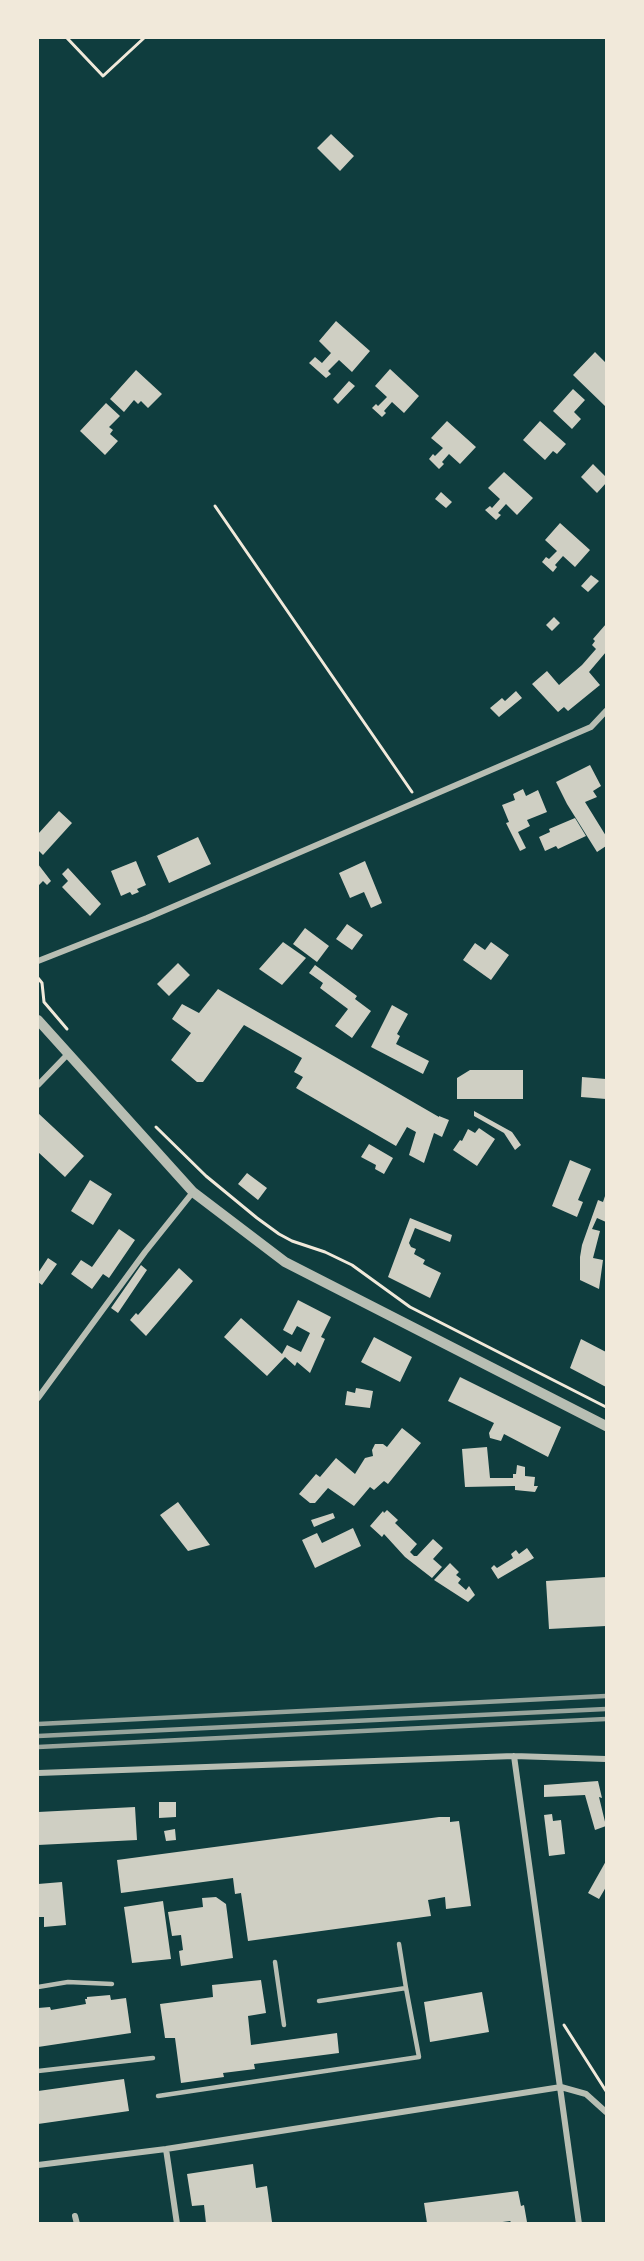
<!DOCTYPE html>
<html>
<head>
<meta charset="utf-8">
<style>
  body { margin:0 }
  #map { position:relative; width:644px; height:2261px; overflow:hidden; background:#0f3d3e; font-family:"DejaVu Sans",sans-serif }
  canvas { display:block }
  .frame { position:absolute; inset:0; border:39px solid #f1e9da; pointer-events:none }
</style>
</head>
<body>
<div id="map">
<canvas width="644" height="2261"></canvas>
<div class="frame"></div>
</div>
<script>
const ctx = document.querySelector('canvas').getContext('2d');
ctx.lineJoin = 'round';
function fillPath(path, color) { ctx.fillStyle = color; ctx.fill(path, 'evenodd'); }
function stroke(path, color, width, dash) { ctx.strokeStyle = color; ctx.lineWidth = width; ctx.lineCap = dash ? 'butt' : 'round'; ctx.setLineDash(dash || []); ctx.stroke(path); }
fillPath(new Path2D(`
  M 331,134 L 354,156 L 340,171 L 317,148 Z
  M 336,321 L 370,351 L 352,372 L 339,360 L 328,371 L 331,374 L 326,378 L 309,363 L 315,357 L 322,363 L 331,353 L 319,341 Z
  M 595,352 L 606,363 L 606,407 L 573,375 Z
  M 390,369 L 419,396 L 404,413 L 392,402 L 384,411 L 386,413 L 382,417 L 372,408 L 376,404 L 378,406 L 387,397 L 375,386 Z
  M 136,370 L 162,394 L 148,408 L 141,401 L 138,404 L 134,400 L 124,412 L 110,399 Z
  M 349,381 L 355,386 L 338,404 L 333,399 Z
  M 573,389 L 585,400 L 574,412 L 581,419 L 572,429 L 553,411 Z
  M 106,403 L 120,416 L 109,427 L 113,430 L 110,434 L 118,441 L 105,455 L 80,431 Z
  M 447,421 L 476,447 L 460,464 L 449,454 L 442,462 L 444,464 L 439,469 L 429,459 L 433,454 L 435,456 L 443,448 L 431,438 Z
  M 540,421 L 566,444 L 557,454 L 553,451 L 545,460 L 523,440 Z
  M 593,464 L 606,477 L 606,483 L 597,493 L 581,477 Z
  M 504,472 L 533,498 L 517,515 L 506,504 L 498,513 L 501,515 L 496,520 L 485,510 L 490,506 L 492,508 L 500,499 L 488,488 Z
  M 441,492 L 452,502 L 446,508 L 435,499 Z
  M 560,523 L 590,550 L 575,567 L 563,556 L 555,565 L 557,567 L 553,572 L 542,562 L 546,557 L 549,559 L 557,551 L 545,540 Z
  M 591,575 L 599,581 L 588,592 L 581,586 Z
  M 554,617 L 560,623 L 552,631 L 546,625 Z
  M 606,624 L 606,652 L 589,672 L 600,685 L 568,711 L 564,707 L 558,712 L 532,684 L 547,671 L 559,685 L 582,665 L 596,649 L 592,645 L 595,641 L 593,639 Z
  M 516,691 L 522,698 L 499,717 L 490,708 L 502,698 L 505,701 Z
  M 590,765 L 601,786 L 593,791 L 597,797 L 585,802 L 606,836 L 606,846 L 597,852 L 567,804 L 556,782 Z
  M 523,789 L 526,796 L 538,790 L 547,812 L 527,820 L 530,826 L 518,832 L 526,848 L 520,851 L 506,823 L 509,822 L 502,805 L 515,800 L 513,794 Z
  M 59,811 L 72,823 L 43,855 L 38,850 L 38,834 Z
  M 575,818 L 586,836 L 558,849 L 556,846 L 545,851 L 539,837 L 550,832 L 549,829 Z
  M 198,837 L 211,864 L 169,883 L 157,856 Z
  M 136,861 L 146,885 L 137,889 L 139,892 L 132,895 L 130,892 L 121,896 L 111,871 Z
  M 365,861 L 382,903 L 371,908 L 364,892 L 350,898 L 339,873 Z
  M 38,864 L 51,881 L 47,885 L 43,881 L 38,886 Z
  M 68,868 L 101,904 L 90,916 L 62,887 L 68,881 L 62,874 Z
  M 347,924 L 363,935 L 352,950 L 336,939 Z
  M 305,928 L 329,946 L 317,962 L 293,944 Z
  M 283,942 L 306,958 L 282,985 L 259,969 Z
  M 491,942 L 509,955 L 491,980 L 463,960 L 475,943 L 485,950 Z
  M 178,963 L 190,975 L 169,996 L 157,984 Z
  M 315,965 L 357,996 L 355,999 L 371,1011 L 352,1038 L 335,1026 L 348,1009 L 320,988 L 323,983 L 309,973 Z
  M 218,989 L 439,1117 L 439,1116 L 449,1120 L 442,1137 L 434,1133 L 424,1163 L 409,1155 L 416,1132 L 407,1127 L 396,1146 L 296,1088 L 303,1077 L 294,1072 L 302,1058 L 244,1025 L 203,1082 L 197,1082 L 171,1060 L 191,1033 L 172,1019 L 182,1004 L 199,1013 Z
  M 392,1005 L 408,1014 L 397,1034 L 400,1036 L 396,1044 L 429,1061 L 423,1074 L 371,1047 Z
  M 470,1070 L 523,1070 L 523,1099 L 457,1099 L 457,1078 Z
  M 582,1077 L 606,1079 L 606,1099 L 581,1097 Z
  M 474,1111 L 512,1132 L 521,1145 L 515,1150 L 504,1133 L 474,1116 Z
  M 38,1113 L 84,1156 L 65,1177 L 38,1152 Z
  M 479,1128 L 495,1139 L 477,1166 L 453,1150 L 460,1140 L 462,1141 L 468,1129 L 475,1133 Z
  M 369,1144 L 393,1158 L 384,1174 L 375,1169 L 376,1165 L 361,1157 Z
  M 570,1160 L 591,1169 L 578,1200 L 583,1202 L 577,1217 L 552,1206 Z
  M 247,1173 L 267,1188 L 258,1200 L 238,1184 Z
  M 90,1180 L 112,1194 L 93,1225 L 71,1211 Z
  M 606,1193 L 606,1222 L 597,1218 L 592,1229 L 600,1231 L 593,1258 L 603,1260 L 599,1289 L 580,1280 L 580,1257 L 582,1245 L 598,1200 L 603,1202 Z
  M 410,1218 L 452,1235 L 450,1242 L 415,1228 L 409,1243 L 411,1247 L 416,1249 L 414,1254 L 425,1260 L 423,1264 L 441,1273 L 430,1298 L 388,1277 Z
  M 119,1229 L 135,1240 L 109,1278 L 103,1274 L 92,1289 L 71,1274 L 81,1260 L 92,1267 Z
  M 48,1258 L 57,1264 L 42,1285 L 38,1282 L 38,1273 Z
  M 141,1265 L 147,1270 L 118,1313 L 111,1308 Z
  M 179,1268 L 193,1281 L 146,1336 L 130,1320 L 136,1313 L 138,1315 Z
  M 298,1300 L 331,1317 L 321,1337 L 325,1339 L 310,1373 L 297,1362 L 295,1366 L 285,1357 L 267,1376 L 224,1337 L 241,1318 L 282,1354 L 287,1345 L 301,1352 L 310,1333 L 297,1326 L 292,1335 L 283,1330 Z
  M 374,1337 L 412,1357 L 400,1382 L 361,1362 Z
  M 581,1339 L 606,1352 L 606,1387 L 570,1368 Z
  M 460,1377 L 561,1427 L 548,1457 L 504,1434 L 501,1441 L 490,1438 L 489,1433 L 494,1423 L 448,1401 Z
  M 356,1388 L 373,1391 L 370,1408 L 345,1405 L 347,1391 L 355,1393 Z
  M 402,1428 L 421,1443 L 388,1484 L 384,1481 L 374,1490 L 370,1487 L 354,1506 L 328,1488 L 315,1503 L 310,1503 L 299,1494 L 316,1474 L 320,1477 L 336,1458 L 355,1474 L 365,1458 L 373,1456 L 372,1450 L 375,1444 L 383,1444 L 387,1447 Z
  M 487,1447 L 490,1478 L 513,1478 L 513,1474 L 516,1474 L 517,1465 L 525,1467 L 525,1476 L 535,1477 L 534,1486 L 538,1486 L 535,1492 L 515,1490 L 515,1486 L 513,1486 L 465,1487 L 462,1449 Z
  M 178,1502 L 210,1545 L 188,1551 L 160,1515 Z
  M 387,1510 L 398,1520 L 395,1523 L 417,1544 L 410,1552 L 414,1556 L 417,1556 L 433,1539 L 443,1548 L 433,1559 L 442,1567 L 432,1578 L 405,1557 L 384,1534 L 382,1537 L 370,1526 L 383,1511 L 384,1513 Z
  M 333,1513 L 335,1518 L 314,1527 L 311,1520 Z
  M 353,1528 L 361,1546 L 315,1568 L 302,1540 L 317,1533 L 322,1543 Z
  M 527,1548 L 534,1558 L 498,1579 L 491,1568 L 494,1565 L 497,1568 L 513,1558 L 511,1554 L 516,1550 L 519,1554 Z
  M 450,1563 L 459,1572 L 456,1575 L 461,1579 L 458,1583 L 466,1590 L 469,1586 L 475,1595 L 468,1602 L 434,1580 Z
  M 606,1577 L 606,1626 L 549,1629 L 546,1581 Z
  M 598,1781 L 602,1798 L 599,1797 L 606,1826 L 595,1830 L 585,1795 L 544,1797 L 544,1785 Z
  M 159,1802 L 176,1802 L 176,1817 L 159,1818 Z
  M 135,1807 L 137,1840 L 38,1845 L 38,1812 Z
  M 552,1814 L 553,1821 L 561,1820 L 565,1854 L 549,1856 L 544,1815 Z
  M 439,1817 L 450,1817 L 450,1822 L 459,1821 L 471,1906 L 446,1909 L 445,1897 L 428,1900 L 431,1916 L 248,1941 L 241,1893 L 235,1894 L 233,1878 L 121,1893 L 117,1860 Z
  M 175,1829 L 176,1840 L 166,1841 L 164,1831 Z
  M 606,1861 L 606,1887 L 599,1899 L 588,1893 Z
  M 62,1882 L 66,1925 L 44,1927 L 44,1917 L 38,1917 L 38,1884 Z
  M 216,1897 L 226,1904 L 233,1958 L 181,1966 L 179,1951 L 183,1950 L 181,1935 L 172,1936 L 168,1912 L 203,1907 L 202,1898 Z
  M 163,1901 L 171,1959 L 132,1963 L 124,1907 Z
  M 261,1980 L 266,2013 L 248,2016 L 251,2045 L 337,2033 L 339,2053 L 254,2064 L 255,2069 L 223,2073 L 224,2077 L 181,2083 L 175,2038 L 165,2038 L 160,2004 L 213,1997 L 212,1985 Z
  M 482,1992 L 489,2032 L 430,2042 L 424,2002 Z
  M 110,1995 L 111,2000 L 126,1998 L 131,2033 L 38,2047 L 38,2008 L 50,2007 L 51,2010 L 86,2004 L 85,1999 L 87,1999 L 87,1997 Z
  M 124,2079 L 129,2111 L 38,2124 L 38,2091 Z
  M 253,2164 L 256,2188 L 267,2186 L 272,2222 L 206,2223 L 204,2205 L 192,2206 L 187,2174 Z
  M 518,2191 L 521,2206 L 524,2205 L 527,2222 L 512,2223 L 510,2221 L 495,2223 L 427,2223 L 424,2203 Z`), '#cfcfc3');
stroke(new Path2D(`
  M 67,38 L 103,76 L 144,38
  M 215,506 L 412,792
  M 38,978 L 42,983 L 44,1002 L 67,1029
  M 156,1127 L 206,1176 L 257,1218 L 279,1234 L 292,1241 L 325,1252 L 352,1265 L 410,1307 L 606,1407
  M 564,2025 L 606,2091`), '#f1e9da', 3);
stroke(new Path2D(`
  M 275,1962 L 284,2025
  M 38,1987 L 68,1982 L 112,1984
  M 319,2001 L 406,1988 L 399,1944
  M 38,2071 L 153,2058
  M 158,2096 L 419,2057 L 406,1988`), '#b8beb3', 4.5);
stroke(new Path2D(`
  M 38,961 L 147,918 L 591,727 L 606,711
  M 38,1085 L 67,1055
  M 38,1398 L 145,1252 L 193,1192
  M 514,1756 L 579,2224
  M 38,1773 L 514,1756 L 606,1759
  M 166,2149 L 177,2224
  M 38,2165 L 166,2149 L 561,2087 L 586,2094 L 606,2112
  M 75,2216 L 77,2224`), '#b8beb3', 6);
stroke(new Path2D(`
  M 38,1020 L 193,1192 L 285,1262 L 606,1426`), '#b8beb3', 10);
stroke(new Path2D(`
  M 38,1724 L 606,1696
  M 38,1736 L 606,1709
  M 38,1747 L 606,1719`), '#97a49c', 4.5);
</script>
</body>
</html>
